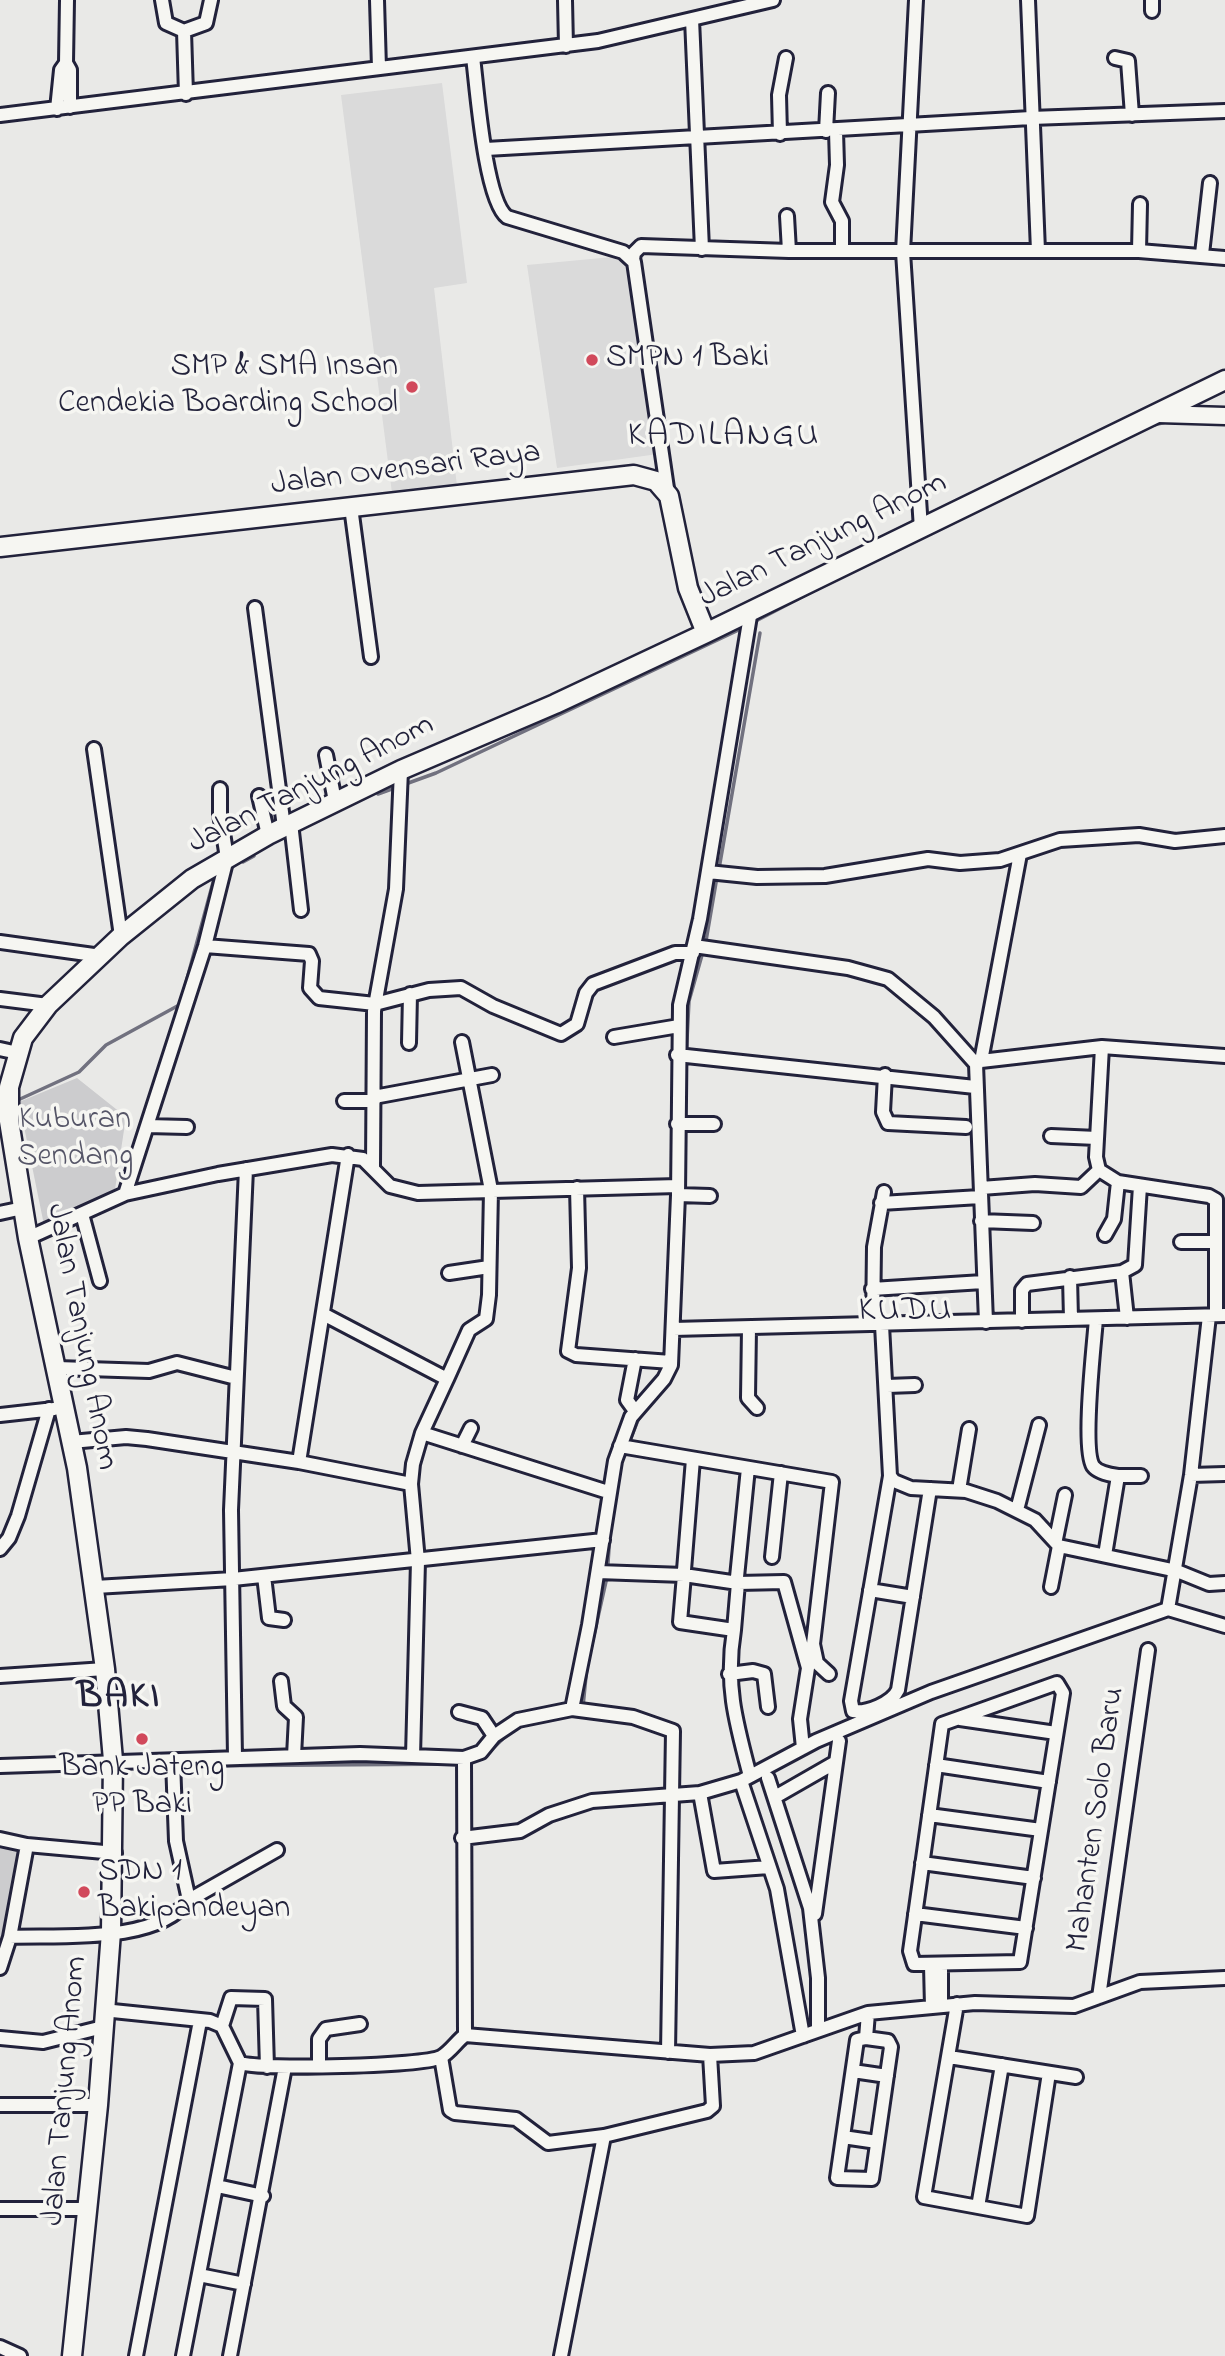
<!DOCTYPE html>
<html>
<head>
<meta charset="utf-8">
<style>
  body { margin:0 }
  canvas { display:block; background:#e9e9e7 }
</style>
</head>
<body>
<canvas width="1225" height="2356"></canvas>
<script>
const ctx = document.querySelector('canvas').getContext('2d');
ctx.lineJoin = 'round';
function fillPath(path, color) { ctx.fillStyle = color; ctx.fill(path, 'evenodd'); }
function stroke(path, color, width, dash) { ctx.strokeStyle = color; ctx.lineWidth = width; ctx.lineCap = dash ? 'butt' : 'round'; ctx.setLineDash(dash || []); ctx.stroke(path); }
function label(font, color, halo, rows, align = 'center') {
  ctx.font = font + ' "Indie Flower",sans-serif'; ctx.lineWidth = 7; ctx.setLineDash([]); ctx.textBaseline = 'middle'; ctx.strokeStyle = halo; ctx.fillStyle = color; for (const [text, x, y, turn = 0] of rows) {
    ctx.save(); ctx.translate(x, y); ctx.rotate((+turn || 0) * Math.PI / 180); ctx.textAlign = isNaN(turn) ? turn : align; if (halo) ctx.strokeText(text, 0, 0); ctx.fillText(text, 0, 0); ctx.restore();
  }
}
fillPath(new Path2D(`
  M 442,83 L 467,283 L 434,288 L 457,486 L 392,493 L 341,95 Z
  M 612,257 L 628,266 L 658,454 L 557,468 L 527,265 Z`), '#dadada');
fillPath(new Path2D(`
  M 77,1078 L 126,1117 L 114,1196 L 44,1225 L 19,1102 Z
  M 0,1844 L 28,1850 L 0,1963 Z`), '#ccccce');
stroke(new Path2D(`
  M 1150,426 L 1166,422
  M 902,547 L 917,540
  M 752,623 L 829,583
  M 378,794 L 436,773 L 745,627
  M 243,862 L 254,856
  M 719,869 L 760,633
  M 184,990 L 215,875
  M 685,1079 L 689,1001 L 706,941 L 717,877
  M 18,1100 L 79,1072 L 106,1045 L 181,1004
  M 629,1443 L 638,1420 L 648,1406
  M 620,1466 L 626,1450
  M 583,1707 L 587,1666 L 607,1577 L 611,1521
  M 543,1721 L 579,1713
  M 485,1756 L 510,1732
  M 180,1766 L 461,1764`), '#71717f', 3.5);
const minor = new Path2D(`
  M 162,0 L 166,23 L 184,31 L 186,94
  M 377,0 L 379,68
  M 565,0 L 566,46
  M 916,0 L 903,252 L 921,529
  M 1028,0 L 1038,251
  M 1152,11 L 1152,0
  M 692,19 L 702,249
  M 184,31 L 206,23 L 211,0
  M 473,57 C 477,89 485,200 507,217 L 623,252 L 634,262 L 668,495
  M 1115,58 L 1128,61 L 1132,115
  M 66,63 L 67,0
  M 57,109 L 61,70 L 66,63 L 70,70 L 70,107
  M 0,115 L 598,41 L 773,0
  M 826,131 L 828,93
  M 836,131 L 837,165 L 832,202 L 842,221 L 842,250
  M 780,134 L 779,95 L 786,58
  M 486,149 L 1031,118 L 1225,111
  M 787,216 L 789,251
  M 1139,251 L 1140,204
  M 1202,254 L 1210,183
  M 633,260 L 634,253 L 641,246 L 789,251 L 1139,251 L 1225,258
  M 351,507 L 371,657
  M 255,608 L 284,827
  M 94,749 L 121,936
  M 326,755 L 335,801
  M 259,796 L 268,835
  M 291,823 L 301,910
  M 708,872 L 757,877 L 825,876 L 928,859 L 960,863 L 1000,860 L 1060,840 L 1139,835 L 1175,841 L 1225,836
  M 0,942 L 101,956
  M 205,946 L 309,954 L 312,961 L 310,988 L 319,998 L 375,1004 L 429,990 L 461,988 L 493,1006 L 561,1034 L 577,1024 L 586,993 L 593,984 L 675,953 L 693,953
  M 694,946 L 848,968 L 888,979 L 934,1017 L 976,1064 L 981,1061 L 1102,1047 L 1096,1157 L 1099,1170 L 1118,1182 L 1209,1196 L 1216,1200 L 1216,1315
  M 0,999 L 48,1005
  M 614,1037 L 679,1026
  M 409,1043 L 410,994
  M 1102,1047 L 1225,1056
  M 0,1049 L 18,1053
  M 677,1055 L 975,1087
  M 981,1061 L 1020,854
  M 976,1064 L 986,1322
  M 885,1075 L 883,1112 L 888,1123 L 966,1127
  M 374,1097 L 492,1075
  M 344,1101 L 374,1101
  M 677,1124 L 714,1124
  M 147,1126 L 187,1127
  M 1051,1136 L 1097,1138
  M 373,1168 L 374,1011 L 396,889 L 401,770
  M 577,1188 L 579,1268 L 568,1351 L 576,1355 L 671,1362
  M 981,1188 L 1035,1184 L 1081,1187 L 1099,1170
  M 125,1194 L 205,946 L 227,858 L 220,814 L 220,789
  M 678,1195 L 710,1196
  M 881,1203 L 980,1197
  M 0,1213 L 23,1208
  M 82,1214 L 100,1281
  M 981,1221 L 1033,1223
  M 1105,1235 L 1114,1219 L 1118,1182
  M 28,1238 L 125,1194 L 218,1174 L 332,1155 L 363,1159 L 390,1186 L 418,1193 L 678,1186
  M 1181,1242 L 1216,1242
  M 1122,1272 L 1135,1265 L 1140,1186
  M 449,1273 L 489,1267
  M 1070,1277 L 1071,1319
  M 872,1289 L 983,1282
  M 323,1314 L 447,1379 L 422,1433 L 413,1464 L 411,1484 L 418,1561 L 413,1756
  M 1096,1319 C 1094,1345 1082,1448 1093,1466 C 1098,1473 1111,1475 1118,1476 L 1105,1555
  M 1022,1321 L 1022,1290 L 1027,1284 L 1122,1272 L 1127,1318
  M 873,1324 L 874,1247 L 884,1192
  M 882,1325 L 890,1476 L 851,1701 L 853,1711 C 867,1713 892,1703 898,1690 L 930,1489
  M 749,1328 L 748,1398 L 757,1408
  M 673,1329 L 1225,1315
  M 57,1368 L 149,1371 L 177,1363 L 236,1378
  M 447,1379 L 469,1330 L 486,1319 L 489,1295 L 491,1190 L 462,1042
  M 887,1386 L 915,1385
  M 635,1411 L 627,1400 L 635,1359
  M 0,1415 L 54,1409
  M 422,1433 L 608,1492
  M 71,1442 L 126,1437 L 147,1439 L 299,1462 L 411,1484
  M 462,1446 L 471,1428
  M 620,1446 L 832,1482 L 813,1644 L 817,1663 L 829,1674
  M 299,1462 L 348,1155
  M 1191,1475 L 1225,1474
  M 890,1476 L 894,1481 L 911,1488 L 966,1491 L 997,1501 L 1035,1520 L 1059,1546 L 1177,1571 L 1209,1584 L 1225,1583
  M 1118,1476 L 1141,1476
  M 959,1490 L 969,1429
  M 1017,1510 L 1039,1425
  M 1056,1539 L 1065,1495
  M 0,1549 L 9,1538 L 18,1516 L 49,1409
  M 772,1557 L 781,1473
  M 684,1570 L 693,1459
  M 598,1572 L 684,1575 L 738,1583 L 784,1582 L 808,1668 L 800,1719 L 803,1748
  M 684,1575 L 680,1622 L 734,1630 C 725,1685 736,1723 750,1776
  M 264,1576 L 269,1618 L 284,1620
  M 737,1577 L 748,1468
  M 95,1587 L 233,1579 L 603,1540
  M 1051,1587 L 1059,1546
  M 870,1590 L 913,1597
  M 1168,1609 L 1225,1626
  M 734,1630 L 738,1583
  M 729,1674 L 753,1671 L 764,1674 L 768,1707
  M 0,1676 L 105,1669
  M 281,1681 L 284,1706 L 296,1717 L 294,1756
  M 1057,1683 L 1063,1693 L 1020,1962 L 914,1964 L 910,1951 L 942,1724 Z
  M 572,1709 L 633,1717 L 673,1731 L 668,2052
  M 459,1712 L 482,1718 L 494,1736
  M 960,1719 L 1056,1733
  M 235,1757 L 231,1510 L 246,1169
  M 936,1765 L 1049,1782
  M 0,1766 L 360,1754 L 464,1758 L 481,1752 L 494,1736 L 518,1720 L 572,1709 L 589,1625 L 615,1461 L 631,1417 L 664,1379 L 671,1365 L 678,1195 L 680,1005 L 700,919 L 751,610
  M 768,1778 L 810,1908 L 818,1978 L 818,2029
  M 741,1781 L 816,1741 L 931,1692 L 1168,1609 L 1191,1475 L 1209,1316
  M 700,1793 L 714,1871 L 769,1867
  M 775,1797 L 836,1762
  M 929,1815 L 1041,1830
  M 462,1838 L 520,1831 L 549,1815 L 592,1801 L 700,1793 L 741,1781 L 777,1889 L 803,2036
  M 0,1839 L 27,1845 L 10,1937 L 0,1968
  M 27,1845 L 115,1853
  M 922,1863 L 1034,1878
  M 189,1900 L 277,1850
  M 815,1914 L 839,1741
  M 915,1914 L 1026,1928
  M 10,1937 C 61,1935 156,1944 189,1900 L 176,1841 L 173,1761
  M 931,1965 L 932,2007
  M 941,1965 L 941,2006
  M 1099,1997 L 1148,1650
  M 957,2004 L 924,2197 L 1027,2216 L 1049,2073
  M 103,2010 L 210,2021 L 222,2026 L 240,2063 C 260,2070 426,2066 441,2057 C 450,2052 457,2041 465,2035 L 464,1758
  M 222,2026 L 231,1998 L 265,1999 L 267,2067
  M 465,2035 L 710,2055 L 754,2053 L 868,2013 L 975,2003 L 1074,2006 L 1140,1982 L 1225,1978
  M 0,2038 L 43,2042 L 103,2027
  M 866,2038 L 888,2041 L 891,2047 L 872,2179 L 837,2178 L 857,2040 L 866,2038 L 868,2013
  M 441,2057 L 450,2110 L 455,2113 L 516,2119 L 548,2143 L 604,2136 L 707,2111 L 713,2106 L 710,2055
  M 949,2057 L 1076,2077
  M 319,2066 L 319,2039 L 326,2029 L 360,2024
  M 853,2071 L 887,2076
  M 0,2105 L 98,2105
  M 843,2137 L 877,2142
  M 217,2186 L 263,2196
  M 978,2207 L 1002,2065
  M 0,2209 L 86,2209
  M 199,2275 L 244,2284
  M 0,2347 L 20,2356
  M 136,2356 L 200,2021
  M 183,2356 L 240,2063
  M 230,2356 L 285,2067
  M 561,2356 L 604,2136`);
const tertiary = new Path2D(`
  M 1159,414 L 1225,416`);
const secondary = new Path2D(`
  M 0,547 L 634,475 L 656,481 L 669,496 L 688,588 L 706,633
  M 72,2356 L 98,2105 L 111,1932 L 113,1760 L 105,1669 L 77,1468 L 28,1238 L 9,1121 L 9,1087 L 23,1038 L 48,1005 L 121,936 L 192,879 L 268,835 L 401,770 L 555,704 L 706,633 L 1225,380`);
stroke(minor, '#22223b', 18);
stroke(tertiary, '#22223b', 21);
stroke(secondary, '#22223b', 23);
stroke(minor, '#f6f6f2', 12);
stroke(tertiary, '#f6f6f2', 16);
stroke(secondary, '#f6f6f2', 18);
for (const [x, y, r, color] of [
  [592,360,7,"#d1495b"],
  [412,387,7,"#d1495b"],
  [142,1739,7,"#d1495b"],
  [84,1892,7,"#d1495b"]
]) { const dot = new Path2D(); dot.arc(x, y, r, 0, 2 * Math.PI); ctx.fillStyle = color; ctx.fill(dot); stroke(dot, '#f6f6f2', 2.5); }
label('32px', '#22223b', '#f6f6f2', [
  ["SMPN 1 Baki",606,360],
  ["SMP & SMA Insan",398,369,"right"],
  ["Cendekia Boarding School",398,406,"right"],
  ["Bank Jateng",142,1770,"center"],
  ["PP Baki",142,1807,"center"],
  ["SDN 1",98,1874],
  ["Bakipandeyan",98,1911]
], 'left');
label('32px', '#22223b', '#f6f6f2', [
  ["Jalan Ovensari Raya",406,471,-7],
  ["Jalan Tanjung Anom",824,542,-26],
  ["Jalan Tanjung Anom",312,786,-27],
  ["Jalan Tanjung Anom",80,1337,79],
  ["Mahanten Solo Baru",1098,1820,-82],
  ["Jalan Tanjung Anom",67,2091,-85]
]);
label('32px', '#555567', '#f6f6f2', [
  ["Kuburan",75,1122],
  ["Sendang",75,1159]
]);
ctx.letterSpacing = '2px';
label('35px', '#22223b', '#f6f6f2', [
  ["KADILANGU",724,438],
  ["KUDU",906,1313]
]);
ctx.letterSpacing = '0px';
ctx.letterSpacing = '2px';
label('bold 38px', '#22223b', '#f6f6f2', [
  ["BAKI",119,1700]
]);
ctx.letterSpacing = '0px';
</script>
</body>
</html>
